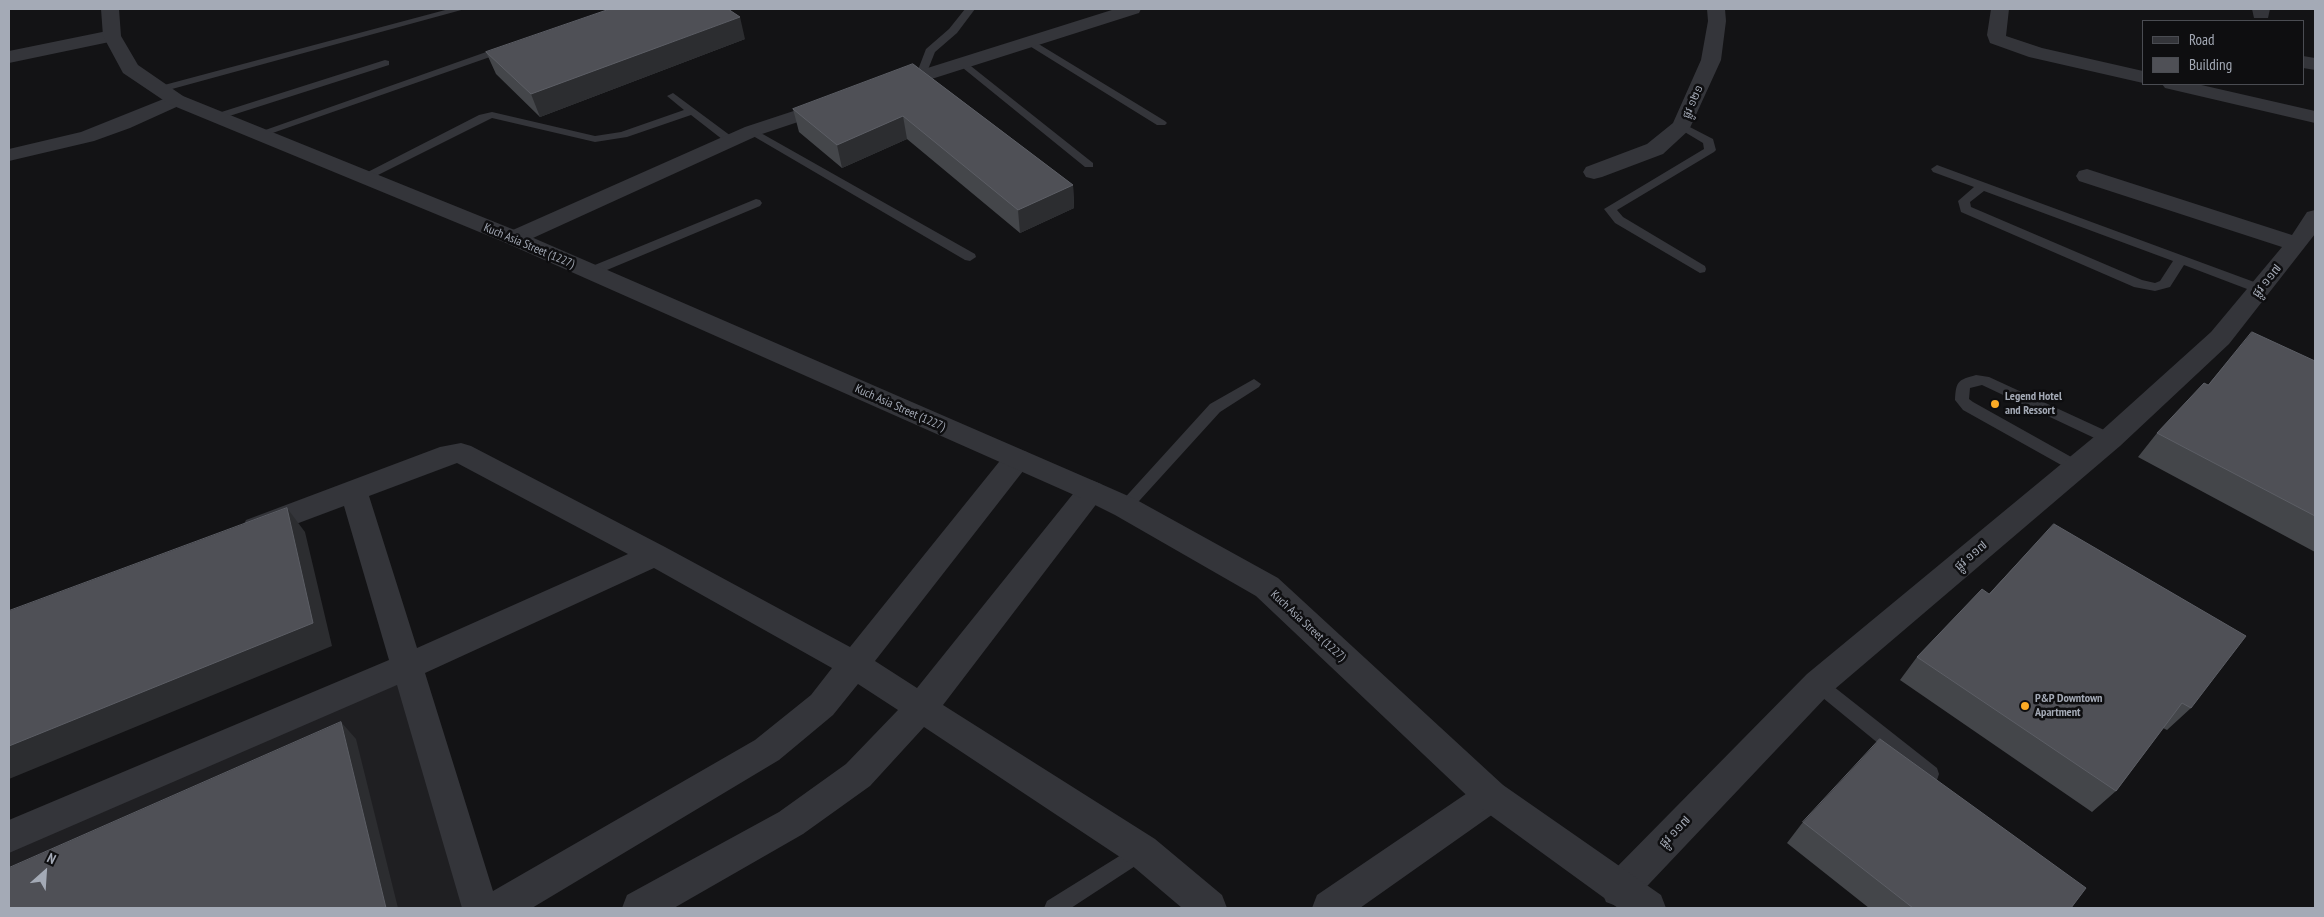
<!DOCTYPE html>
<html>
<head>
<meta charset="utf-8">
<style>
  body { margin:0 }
  #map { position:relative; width:2324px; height:917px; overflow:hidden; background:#131315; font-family:"PT Sans Narrow",sans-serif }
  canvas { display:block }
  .frame { position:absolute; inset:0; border:10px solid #a4aab6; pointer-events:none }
  .legend { position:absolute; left:2142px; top:20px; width:162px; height:65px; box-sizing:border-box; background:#0e0e10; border:1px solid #4a4c52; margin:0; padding:6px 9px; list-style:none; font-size:15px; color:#a4aab6 }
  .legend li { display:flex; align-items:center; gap:10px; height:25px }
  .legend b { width:25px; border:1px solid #4a4c52 }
  .north { position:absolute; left:20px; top:847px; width:50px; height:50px; -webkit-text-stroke:4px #0e0e10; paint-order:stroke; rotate:26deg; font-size:14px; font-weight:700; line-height:20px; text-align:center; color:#a4aab6 }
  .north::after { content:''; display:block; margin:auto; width:18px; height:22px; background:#a4aab6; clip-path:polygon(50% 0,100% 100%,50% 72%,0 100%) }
</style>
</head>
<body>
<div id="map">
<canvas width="2324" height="917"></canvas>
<div class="frame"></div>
<ul class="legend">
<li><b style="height:6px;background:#34353a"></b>Road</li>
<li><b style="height:14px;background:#4f5056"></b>Building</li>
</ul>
<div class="north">N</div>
</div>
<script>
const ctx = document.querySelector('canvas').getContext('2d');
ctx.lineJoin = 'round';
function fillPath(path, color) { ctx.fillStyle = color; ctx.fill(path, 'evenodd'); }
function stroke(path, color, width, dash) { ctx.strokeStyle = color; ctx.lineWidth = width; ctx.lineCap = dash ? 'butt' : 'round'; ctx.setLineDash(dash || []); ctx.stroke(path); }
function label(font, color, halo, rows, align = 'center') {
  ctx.font = font + ' "PT Sans Narrow","Noto Sans Khmer",sans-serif'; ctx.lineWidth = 5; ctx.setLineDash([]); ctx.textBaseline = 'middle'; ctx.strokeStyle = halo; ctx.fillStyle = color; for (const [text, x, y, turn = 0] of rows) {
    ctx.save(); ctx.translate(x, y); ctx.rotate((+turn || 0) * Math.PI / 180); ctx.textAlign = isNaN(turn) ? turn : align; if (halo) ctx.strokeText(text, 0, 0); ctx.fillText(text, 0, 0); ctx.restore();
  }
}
fillPath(new Path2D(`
  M 412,661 L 480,908 L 9,908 L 9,835 Z`), '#1f1f22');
fillPath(new Path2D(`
  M 449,9 L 465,9 L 161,92 L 153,92 L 152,90 L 153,88 Z
  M 965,9 L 975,9 L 957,33 L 935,52 L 925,77 L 917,77 L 916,75 L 926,49 L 949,29 Z
  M 1032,40 L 1165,121 L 1167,123 L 1165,125 L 1157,125 L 1028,45 L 1028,41 Z
  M 506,45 L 510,46 L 510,50 L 264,136 L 260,137 L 254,134 Z
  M 962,59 L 1093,163 L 1093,167 L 1085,167 L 958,64 L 958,60 Z
  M 385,60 L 389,61 L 389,65 L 220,119 L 212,119 L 210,117 L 212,115 Z
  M 673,93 L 735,139 L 735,143 L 727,143 L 691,115 L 627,137 L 595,142 L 492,118 L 368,180 L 364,181 L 358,177 L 479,115 L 492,112 L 595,136 L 621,132 L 684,110 L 667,96 Z
  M 1682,123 L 1713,139 L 1716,150 L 1714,152 L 1617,210 L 1623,217 L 1705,266 L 1706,269 L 1705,272 L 1700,273 L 1615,223 L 1604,209 L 1704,149 L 1703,143 L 1678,128 L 1676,126 Z
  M 752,128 L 975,254 L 976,257 L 970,261 L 965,260 L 748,133 L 746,131 Z
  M 1937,165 L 2265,286 L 2267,289 L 2260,293 L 2255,292 L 2184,265 L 2170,287 L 2155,291 L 2134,287 L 1961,212 L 1958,201 L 1974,187 L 1933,172 L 1931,169 ZM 1984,191 L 2173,261 L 2160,281 L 2155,283 L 2142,280 L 1971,207 L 1970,202 Z
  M 756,199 L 760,200 L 762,203 L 760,206 L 595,275 L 585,275 L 584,272 L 585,269 Z
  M 1976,375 L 1989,377 L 2115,435 L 2117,439 L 2115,443 L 2105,443 L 1982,385 L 1970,388 L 1969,399 L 1973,402 L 2082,463 L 2085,467 L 2082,471 L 2072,471 L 1963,410 L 1955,400 C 1956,381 1958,380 1976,375 Z
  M 1254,379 L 1261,384 L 1259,387 L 1220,412 L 1130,511 L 1120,511 L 1117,507 L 1120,503 L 1210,404 Z
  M 1818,677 L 1824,679 L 1937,768 L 1939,774 L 1937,780 L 1930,782 L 1923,780 L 1812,689 L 1809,684 L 1812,679 Z
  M 1142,842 L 1149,845 L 1152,851 L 1149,857 L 1071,908 L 1044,908 L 1047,901 Z`), '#34353a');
fillPath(new Path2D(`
  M 1115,9 L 1141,9 L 1139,13 L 897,90 L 890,92 L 883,90 L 880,86 L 883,82 Z
  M 1707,9 L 1725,9 L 1726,21 L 1721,60 L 1689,130 L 1663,154 L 1602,177 L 1594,179 L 1586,177 L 1583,172 L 1586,167 L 1647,144 L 1673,123 L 1701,60 L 1708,21 Z
  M 1991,9 L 2009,9 L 2006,36 L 2042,48 L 2143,71 L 2143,83 L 2029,57 L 1990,43 L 1987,35 Z
  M 2252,9 L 2270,9 L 2268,18 L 2254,18 Z
  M 112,30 L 119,32 L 121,36 L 119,40 L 9,63 L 9,51 Z
  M 2303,56 L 2315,58 L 2315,70 L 2303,68 Z
  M 2162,84 L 2197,84 L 2315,111 L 2315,123 L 2165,88 Z
  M 176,94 L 183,96 L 186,100 L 183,104 L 130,128 L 94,141 L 9,161 L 9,149 L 81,132 Z
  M 830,99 L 837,101 L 840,105 L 837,109 L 759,135 L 522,243 L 514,245 L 506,243 L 502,238 L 506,233 L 745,127 Z
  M 2087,169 L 2292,235 L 2307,212 L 2315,210 L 2315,234 L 2229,344 L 2120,446 L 1829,694 L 1632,902 L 1619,907 L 1606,902 L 1601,890 L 1606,878 L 1807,674 L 2100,432 L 2211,332 L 2282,247 L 2079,181 L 2076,176 L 2079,171 Z
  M 461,443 L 471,446 L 665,547 L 850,647 L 1007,452 L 1017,449 L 1027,452 L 1031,459 L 1027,466 L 875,661 L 917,688 L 1081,484 L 1091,480 L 1101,484 L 1105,491 L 1101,498 L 943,705 L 1155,839 L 1222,895 L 1227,908 L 1182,908 L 1129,863 L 924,727 L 870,786 L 803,834 L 674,908 L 622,908 L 627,895 L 779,812 L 846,764 L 898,710 L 858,684 L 833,715 L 779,760 L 532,908 L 462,908 L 397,685 L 9,853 L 9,820 L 389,660 L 344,506 L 256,539 L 246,536 L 242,528 L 246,520 L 440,447 ZM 457,463 L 628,554 L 417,648 L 369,496 ZM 654,568 L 832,668 L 811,695 L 755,740 L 493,891 L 425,673 Z
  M 1491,780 L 1503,785 L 1508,796 L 1503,807 L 1360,908 L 1312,908 L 1317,895 L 1479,785 Z`), '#34353a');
fillPath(new Path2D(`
  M 101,9 L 119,9 L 121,36 L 138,65 L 183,96 L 522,233 L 1101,484 L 1135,499 L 1278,578 L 1503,785 L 1661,895 L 1666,908 L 1618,908 L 1479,807 L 1256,596 L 1115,515 L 1081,498 L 506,243 L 169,104 L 123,73 L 103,36 Z`), '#34353a');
fillPath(new Path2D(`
  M 745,39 L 540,117 L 496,74 L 486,52 Z
  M 913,64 L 1073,185 L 1074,208 L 1020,233 L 907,139 L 842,168 L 799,132 L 793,109 Z
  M 2315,361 L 2315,552 L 2138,457 L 2157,433 L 2208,385 Z
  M 2054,524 L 2191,708 L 2167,730 L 2163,728 L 2116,791 L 2092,812 L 1900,680 L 1917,657 L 1989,594 Z
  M 1803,822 L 2071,908 L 1869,908 L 1787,843 Z`), '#44464a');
fillPath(new Path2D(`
  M 740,17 L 745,39 L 540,117 L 531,94 Z
  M 903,116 L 907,139 L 842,168 L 837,145 Z
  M 1073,185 L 1074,208 L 1020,233 L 1018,210 Z
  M 287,508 L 305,532 L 332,646 L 9,779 L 9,746 Z
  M 341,722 L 356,739 L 398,908 L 386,908 Z`), '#2c2d30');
const building = new Path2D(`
  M 610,9 L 728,9 L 740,17 L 531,94 L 486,52 Z
  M 913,64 L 1073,185 L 1018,210 L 903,116 L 837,145 L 793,109 Z
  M 2252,332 L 2315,361 L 2315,516 L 2157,433 L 2204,383 L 2208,385 Z
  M 287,508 L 313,623 L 9,746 L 9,611 Z
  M 2054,524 L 2246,636 L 2191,708 L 2182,703 L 2116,791 L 1917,657 L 1982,589 L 1989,594 Z
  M 341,722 L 386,908 L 9,908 L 9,868 Z
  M 1880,739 L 2086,888 L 2071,908 L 1913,908 L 1803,822 Z`);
fillPath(building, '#4f5056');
stroke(building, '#5c5e65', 1);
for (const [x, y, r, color] of [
  [1995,404,5,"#fcab25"],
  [2025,706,5,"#fcab25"]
]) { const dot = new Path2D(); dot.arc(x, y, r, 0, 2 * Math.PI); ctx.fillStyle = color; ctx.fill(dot); stroke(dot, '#0e0e10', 2); }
label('11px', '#a4aab6', '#0e0e10', [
  ["ផ្លូវ ១២១",1693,102,-66]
]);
label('12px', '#a4aab6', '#0e0e10', [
  ["Kuch Asia Street (1227)",529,246,23],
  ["ផ្លូវ ១១៧",2267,281,-51],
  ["Kuch Asia Street (1227)",900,408,24],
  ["ផ្លូវ ១១៧",1971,556,-40],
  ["Kuch Asia Street (1227)",1308,626,43],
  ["ផ្លូវ ១១៧",1675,832,-46]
]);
label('bold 12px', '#a4aab6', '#0e0e10', [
  ["Legend Hotel",2005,397],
  ["and Ressort",2005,411],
  ["P&P Downtown",2035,699],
  ["Apartment",2035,713]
], 'left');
</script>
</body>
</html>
